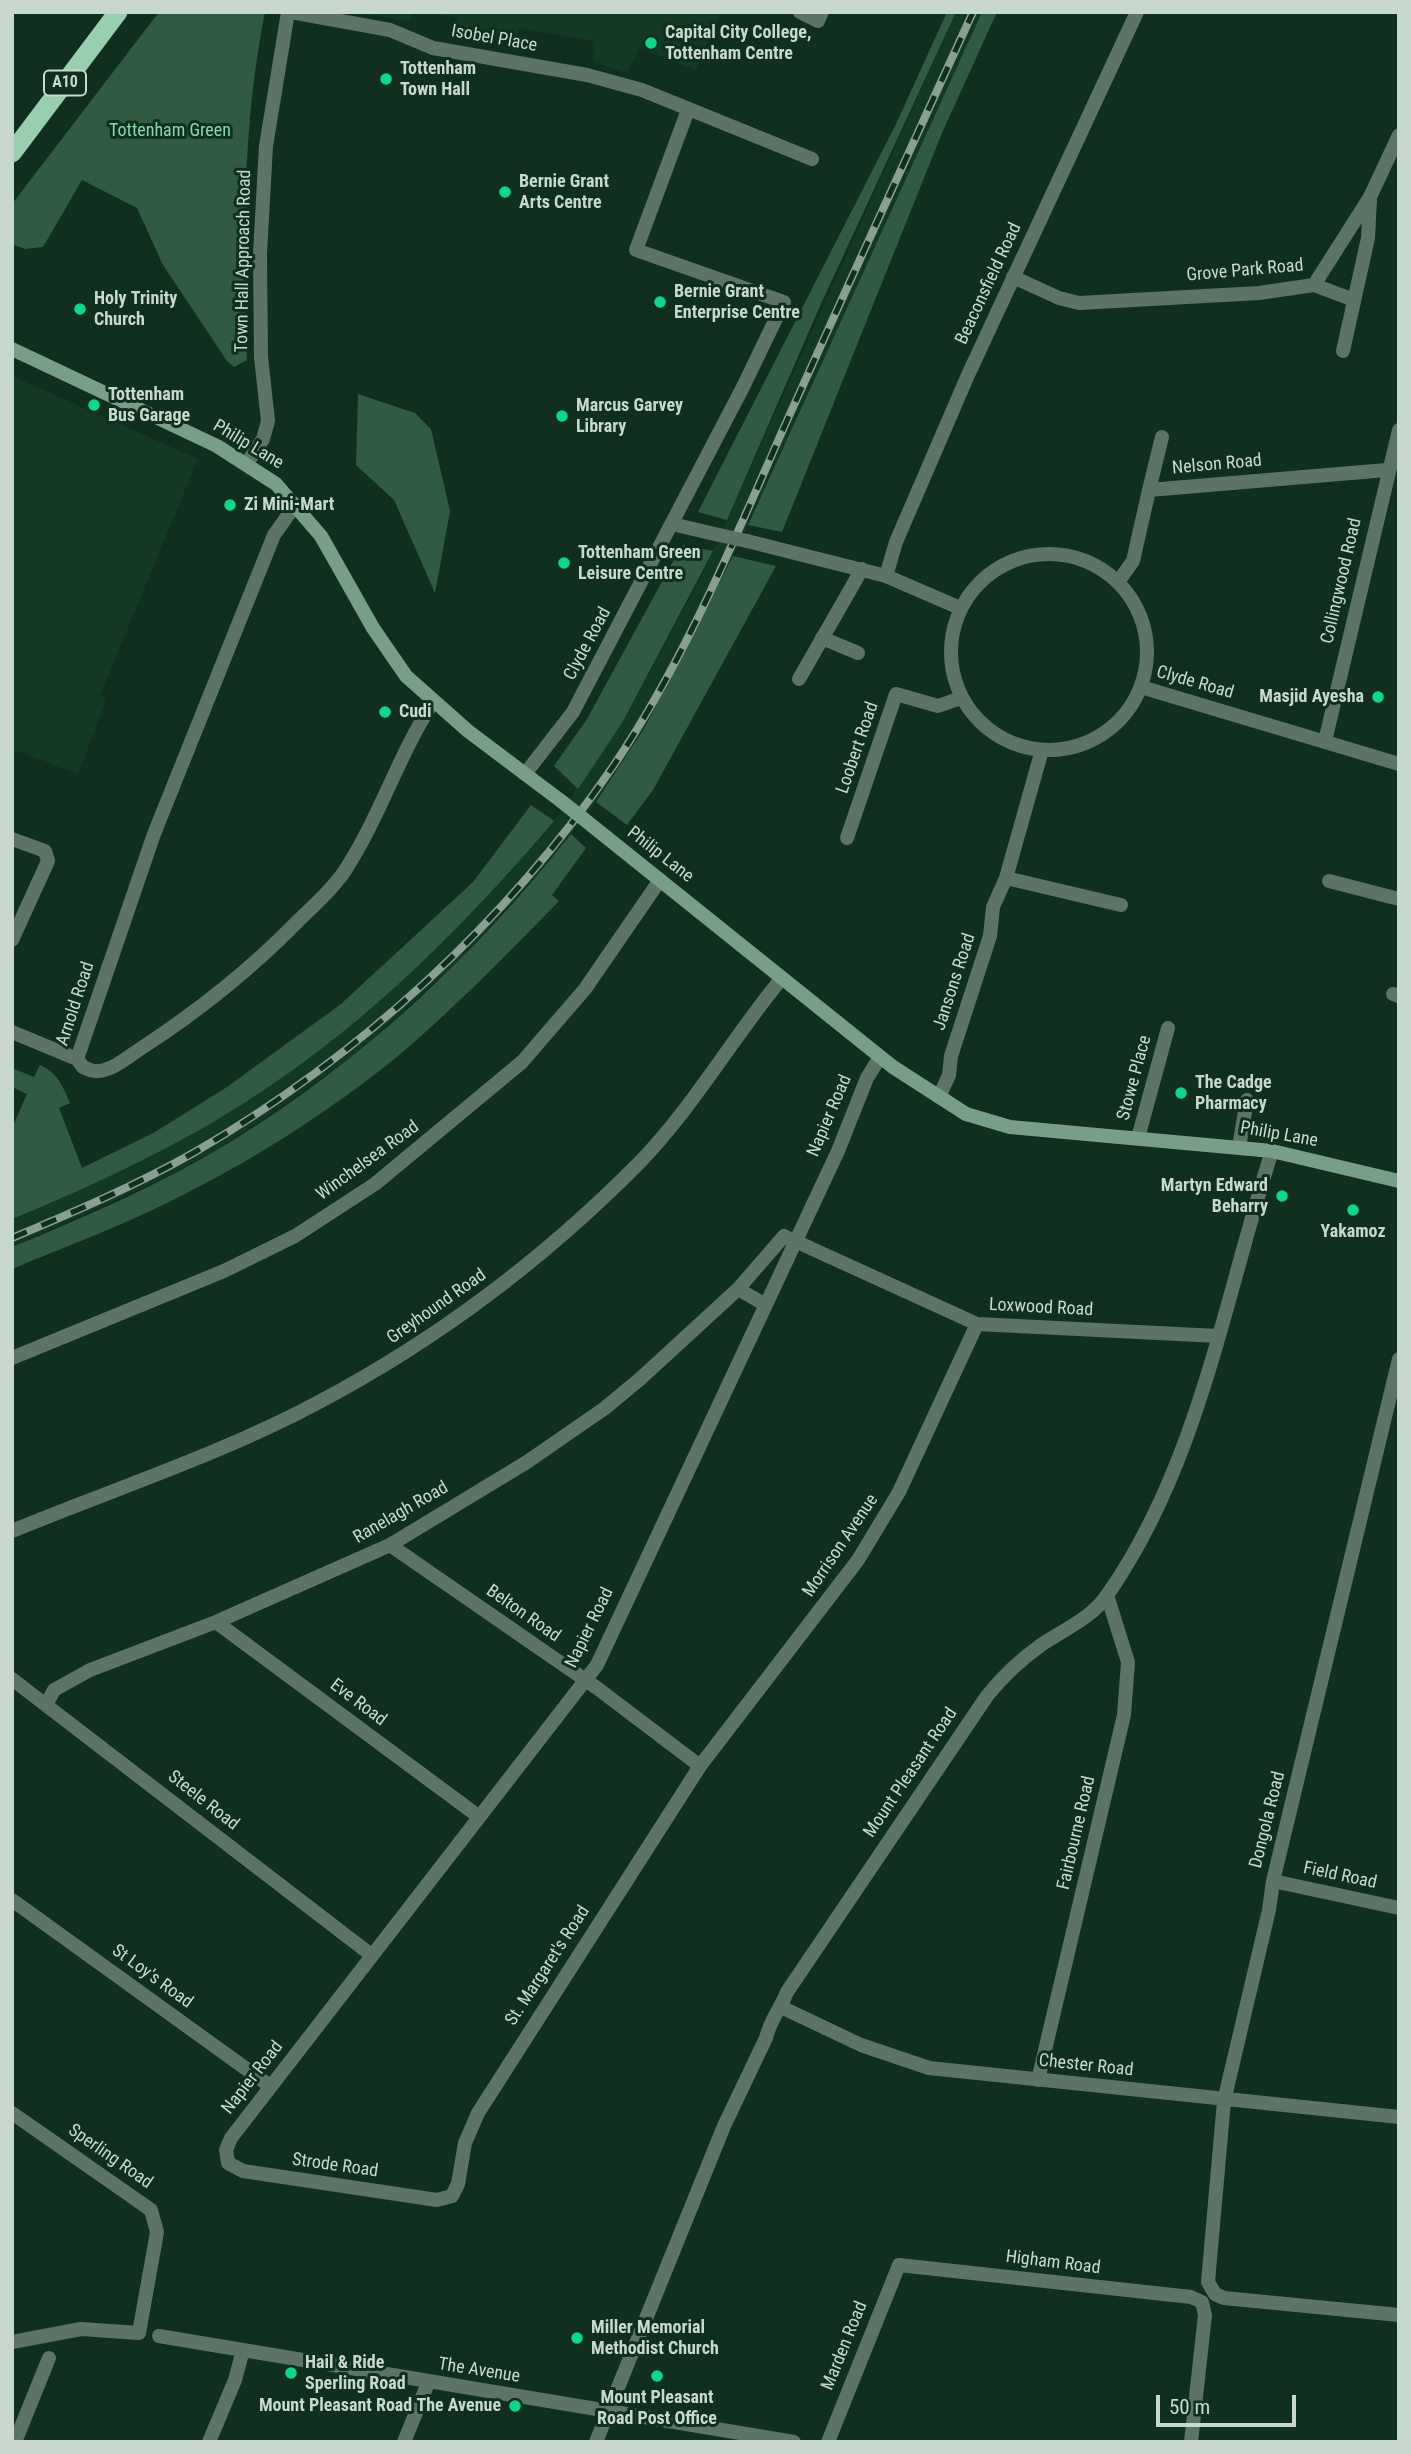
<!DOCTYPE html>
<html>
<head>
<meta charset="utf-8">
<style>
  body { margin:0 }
  #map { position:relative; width:1411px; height:2454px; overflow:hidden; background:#112f1f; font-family:"Roboto Condensed",sans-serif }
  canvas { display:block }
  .frame { position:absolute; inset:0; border:14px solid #c8d8ce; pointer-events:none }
  .scale { position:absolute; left:1156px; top:2395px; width:140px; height:32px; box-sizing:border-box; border:4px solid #c8d8ce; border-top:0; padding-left:9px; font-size:21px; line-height:24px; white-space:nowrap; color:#c8d8ce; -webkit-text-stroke:5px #112f1f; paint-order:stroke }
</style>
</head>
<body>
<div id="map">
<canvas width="1411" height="2454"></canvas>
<div class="frame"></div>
<div class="scale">50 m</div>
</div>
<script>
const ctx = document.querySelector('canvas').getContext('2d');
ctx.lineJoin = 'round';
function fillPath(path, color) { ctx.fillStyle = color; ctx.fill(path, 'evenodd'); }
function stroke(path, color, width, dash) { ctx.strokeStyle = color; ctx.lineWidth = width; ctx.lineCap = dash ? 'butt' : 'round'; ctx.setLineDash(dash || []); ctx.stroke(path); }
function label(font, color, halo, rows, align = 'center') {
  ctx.font = font + ' "Roboto Condensed",sans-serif'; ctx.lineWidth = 6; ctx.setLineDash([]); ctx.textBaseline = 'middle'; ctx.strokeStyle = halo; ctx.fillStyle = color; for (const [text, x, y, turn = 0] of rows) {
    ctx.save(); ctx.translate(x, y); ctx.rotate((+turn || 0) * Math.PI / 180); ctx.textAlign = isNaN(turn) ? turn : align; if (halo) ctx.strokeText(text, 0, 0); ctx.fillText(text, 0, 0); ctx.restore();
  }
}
fillPath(new Path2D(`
  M 351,12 L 412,12 L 411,22 Z
  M 420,12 L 721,12 L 696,70 L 639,48 L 627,73 L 594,62 L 594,41 L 519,28 L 516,44 L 455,34 L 458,17 Z
  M 956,12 L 982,12 L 727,570 L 645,727 L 592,808 L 551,860 L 459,961 L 348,1060 L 226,1144 L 170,1175 L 12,1247 L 12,1219 L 150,1157 L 227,1114 L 261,1092 L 370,1009 L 444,941 L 558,816 L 622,723 L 703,573 Z
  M 12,376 L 198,459 L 100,695 L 106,700 L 78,774 L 12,749 Z`), '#133925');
fillPath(new Path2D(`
  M 159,12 L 265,12 C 242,126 243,245 247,360 L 234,367 L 227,361 L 163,265 L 137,208 L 82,180 L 43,247 L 25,249 L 12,244 L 12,204 Z
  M 947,12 L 956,12 L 820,306 L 727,520 L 698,512 L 896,124 Z
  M 982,12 L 997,12 L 942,133 L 782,532 L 748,525 Z
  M 358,394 L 415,413 L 431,429 L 450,511 L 435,593 L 394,500 L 356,465 Z
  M 682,545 L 713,551 L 622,723 L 578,789 L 554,766 L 587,719 Z
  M 733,556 L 776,566 L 653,790 L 627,825 L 596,802 L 645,727 Z
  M 531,805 L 554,821 C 467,923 371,1020 258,1094 C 181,1145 97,1184 12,1219 L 12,1128 L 27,1094 L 12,1087 L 12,1068 L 34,1077 L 40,1065 C 58,1073 62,1085 70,1103 L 59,1108 L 82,1168 L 155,1132 L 227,1087 L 341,1004 L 473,882 Z
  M 571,834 L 586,848 L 552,895 L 559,901 C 507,954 455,1008 398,1056 C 329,1112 249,1163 169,1202 C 118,1227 65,1247 12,1269 L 12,1247 C 85,1217 159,1185 227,1144 C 360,1063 475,956 571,834 Z`), '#315a43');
stroke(new Path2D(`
  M 291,12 L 390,30 L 433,48 L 587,75 L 642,90 L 812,159
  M 800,12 L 818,21 L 822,12
  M 1013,277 L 1059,298 L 1079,303 L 1259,293 L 1314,285 L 1370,197 L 1399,135
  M 1314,285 L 1354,300
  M 1343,351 L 1368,238 L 1370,199
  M 247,463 L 263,439 L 268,421 L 261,357 L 260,253 L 266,146 L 288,12
  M 1149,490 L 1162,437
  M 672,524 L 719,535
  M 747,541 L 886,576 L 960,608
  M951 652a98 98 0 1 1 196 0a98 98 0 1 1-196 0Z
  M 886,576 L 896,542 L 968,375 L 1137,12
  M 1118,582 L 1133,561 L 1149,490 L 1387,470
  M 822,638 L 858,653
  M 799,679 L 862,569
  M 1141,687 L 1399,764
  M 1325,741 L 1399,430
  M 525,774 L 573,712 L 743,387 L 784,302 L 636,250 L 688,110
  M 847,838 L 896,694 L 938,706 L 961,698
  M 12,839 L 45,851 L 48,861 L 12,940
  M 1006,878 L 1121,905
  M 1329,881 L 1399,899
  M 1393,994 L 1399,996
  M 12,1032 L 77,1059
  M 880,1057 L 867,1078 L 838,1151 L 597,1665 L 231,2138 L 226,2150 L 228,2163 L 243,2171 L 437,2200 L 452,2196 L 458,2184 L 465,2143 L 478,2113 L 700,1766 L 858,1560 L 899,1492 L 977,1324
  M 77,1059 L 154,834 L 274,535 L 296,504
  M 77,1059 L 83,1067 C 87,1069 93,1072 98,1071 C 113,1070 128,1057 140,1049 C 197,1012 249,971 297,922 C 313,906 331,891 344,872 C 379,819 398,756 433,702
  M 939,1097 L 949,1075 L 951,1056 L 990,936 L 993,907 L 1006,878 L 1042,750
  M 1138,1138 L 1168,1028
  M 1239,1147 L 1247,1100
  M 738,1289 L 766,1305
  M 12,1358 L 224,1271 L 295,1236 L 375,1184 L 522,1062 L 585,989 L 660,880
  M 1399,1359 L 1273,1881 L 1269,1910 L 1224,2101 L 1208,2282 L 1215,2294 L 1224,2298 L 1399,2315
  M 12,1531 C 114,1489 222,1454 319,1402 C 440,1338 544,1259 640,1162 C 694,1106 733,1037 782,978
  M 390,1545 L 597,1688 L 700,1766
  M 216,1622 L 478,1816
  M 12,1679 L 370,1954
  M 46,1705 L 54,1690 L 90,1670 L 216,1622 L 390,1545 L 527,1462 L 605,1408 L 640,1379 L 738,1289 L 784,1236 L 977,1324 L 1218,1336
  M 1273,1881 L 1399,1908
  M 12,1900 L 270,2086
  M 781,2007 L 861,2045 L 929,2068 L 1399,2117
  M 1038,2080 L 1124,1715 L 1128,1662 L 1107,1595
  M 12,2113 L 151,2210 L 157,2232 L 139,2333 L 81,2329 L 12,2342
  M 159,2336 L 794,2442
  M 15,2442 L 49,2358
  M 209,2442 L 235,2380 L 243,2350
  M 404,2442 L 428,2383
  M 596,2442 L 724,2126 L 766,2038 C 770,2020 781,2008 787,1992 L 987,1696 C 1003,1676 1020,1660 1041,1645 C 1065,1629 1092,1618 1108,1594 C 1199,1463 1224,1300 1272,1151
  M 828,2442 L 899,2265 L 1191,2297 L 1202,2302 L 1205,2315 L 1191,2442`), '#5c7365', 14);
stroke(new Path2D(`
  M 12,349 L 217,446 L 276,484 L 321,536 L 373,628 L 406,676 L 468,731 L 561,801
  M 580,816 L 893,1067 L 966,1114 L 1010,1127 L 1272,1151 L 1399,1181`), '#799e88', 14);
stroke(new Path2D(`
  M 12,153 L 118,12`), '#98cfae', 19);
const rail = new Path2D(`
  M 12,1238 C 74,1212 137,1185 195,1152 C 360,1056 507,922 614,765 C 685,660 734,540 785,425 C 847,287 910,150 973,12`);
stroke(rail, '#8a9e92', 8);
stroke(rail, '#112f1f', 5, [16]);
stroke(new Path2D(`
  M 719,535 L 747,541`), '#5c7365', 14);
stroke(new Path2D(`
  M 561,801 L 580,816`), '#799e88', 14);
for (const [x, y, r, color] of [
  [651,43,7,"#09d98b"],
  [386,79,7,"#09d98b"],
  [505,192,7,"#09d98b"],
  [660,302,7,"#09d98b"],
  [80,309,7,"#09d98b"],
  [94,405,7,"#09d98b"],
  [562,416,7,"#09d98b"],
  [230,505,7,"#09d98b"],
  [564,563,7,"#09d98b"],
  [1378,697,7,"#09d98b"],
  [385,712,7,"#09d98b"],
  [1181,1093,7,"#09d98b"],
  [1282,1196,7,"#09d98b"],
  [1353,1210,7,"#09d98b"],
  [577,2338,7,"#09d98b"],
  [291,2373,7,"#09d98b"],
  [657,2376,7,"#09d98b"],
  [515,2406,7,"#09d98b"]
]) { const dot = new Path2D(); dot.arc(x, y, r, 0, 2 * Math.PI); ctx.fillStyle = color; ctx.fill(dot); stroke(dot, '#112f1f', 2.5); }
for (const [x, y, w] of [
  [65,83,42]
]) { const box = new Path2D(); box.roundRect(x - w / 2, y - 12.5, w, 25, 5); ctx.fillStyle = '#112f1f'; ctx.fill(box); stroke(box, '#c8d8ce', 2); }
label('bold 16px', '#c8d8ce', null, [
  ["A10",65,83]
]);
label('bold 18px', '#c8d8ce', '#112f1f', [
  ["Capital City College,",665,33],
  ["Tottenham Centre",665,54],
  ["Tottenham",400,69],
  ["Town Hall",400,90],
  ["Bernie Grant",519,182],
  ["Arts Centre",519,203],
  ["Bernie Grant",674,292],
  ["Enterprise Centre",674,313],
  ["Holy Trinity",94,299],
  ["Church",94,320],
  ["Tottenham",108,395],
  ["Bus Garage",108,416],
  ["Marcus Garvey",576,406],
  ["Library",576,427],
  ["Zi Mini-Mart",244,505],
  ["Tottenham Green",578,553],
  ["Leisure Centre",578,574],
  ["Masjid Ayesha",1364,697,"right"],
  ["Cudi",399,712],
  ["The Cadge",1195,1083],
  ["Pharmacy",1195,1104],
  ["Martyn Edward",1268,1186,"right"],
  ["Beharry",1268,1207,"right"],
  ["Yakamoz",1353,1232,"center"],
  ["Miller Memorial",591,2328],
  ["Methodist Church",591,2349],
  ["Hail & Ride",305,2363],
  ["Sperling Road",305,2384],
  ["Mount Pleasant",657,2398,"center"],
  ["Road Post Office",657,2419,"center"],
  ["Mount Pleasant Road The Avenue",501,2406,"right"]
], 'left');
label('18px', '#c8d8ce', '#112f1f', [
  ["Isobel Place",494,39,10],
  ["Town Hall Approach Road",244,261,-89],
  ["Grove Park Road",1245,271,-5],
  ["Beaconsfield Road",989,284,-65],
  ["Philip Lane",248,445,31],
  ["Nelson Road",1217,465,-5],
  ["Collingwood Road",1342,581,-77],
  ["Clyde Road",588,644,-62],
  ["Clyde Road",1195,683,16],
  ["Loobert Road",858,748,-71],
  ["Philip Lane",660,855,38],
  ["Jansons Road",955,982,-72],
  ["Arnold Road",76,1004,-72],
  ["Stowe Place",1135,1078,-75],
  ["Napier Road",830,1116,-67],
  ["Philip Lane",1279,1135,10],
  ["Winchelsea Road",368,1161,-36],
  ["Greyhound Road",437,1307,-35],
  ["Loxwood Road",1041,1308,3],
  ["Ranelagh Road",401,1513,-30],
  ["Morrison Avenue",841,1546,-56],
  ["Belton Road",523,1614,35],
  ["Napier Road",590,1628,-64],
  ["Eve Road",358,1703,37],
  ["Mount Pleasant Road",911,1773,-56],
  ["Steele Road",203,1801,38],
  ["Dongola Road",1268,1820,-76],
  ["Fairbourne Road",1077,1833,-77],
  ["Field Road",1340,1876,12],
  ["St. Margaret's Road",548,1966,-57],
  ["St Loy's Road",152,1977,36],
  ["Chester Road",1086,2066,6],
  ["Napier Road",253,2078,-52],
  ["Sperling Road",110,2157,35],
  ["Strode Road",335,2166,8],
  ["Higham Road",1053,2263,7],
  ["Marden Road",845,2346,-68],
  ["The Avenue",479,2371,9]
]);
label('18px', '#84daaa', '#112f1f', [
  ["Tottenham Green",170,131]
]);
</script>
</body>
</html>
